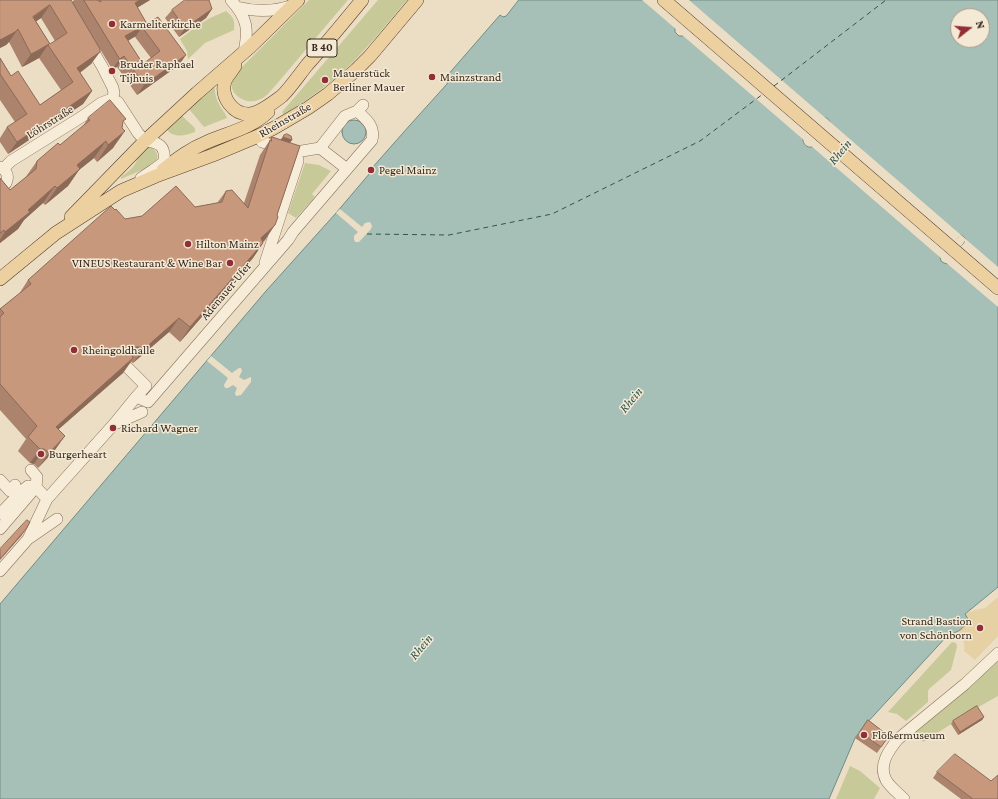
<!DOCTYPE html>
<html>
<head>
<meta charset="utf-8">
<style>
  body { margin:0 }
  #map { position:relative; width:998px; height:799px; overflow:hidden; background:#ecdec5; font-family:"Crimson Pro",serif }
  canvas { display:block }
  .north { position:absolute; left:950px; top:8px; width:40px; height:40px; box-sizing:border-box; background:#f4e9d4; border:1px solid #a89c8c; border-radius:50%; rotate:73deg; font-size:11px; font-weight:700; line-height:16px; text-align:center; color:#37291f }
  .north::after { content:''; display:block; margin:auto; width:14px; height:18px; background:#922f36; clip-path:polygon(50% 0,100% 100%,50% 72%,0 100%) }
</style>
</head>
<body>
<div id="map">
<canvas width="998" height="799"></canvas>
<div class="north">N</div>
</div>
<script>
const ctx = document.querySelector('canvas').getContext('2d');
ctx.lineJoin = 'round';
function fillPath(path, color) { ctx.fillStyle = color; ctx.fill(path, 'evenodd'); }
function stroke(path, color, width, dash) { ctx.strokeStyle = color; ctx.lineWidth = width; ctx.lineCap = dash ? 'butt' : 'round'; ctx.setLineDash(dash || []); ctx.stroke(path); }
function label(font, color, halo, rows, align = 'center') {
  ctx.font = font + ' "Crimson Pro",serif'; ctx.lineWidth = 3; ctx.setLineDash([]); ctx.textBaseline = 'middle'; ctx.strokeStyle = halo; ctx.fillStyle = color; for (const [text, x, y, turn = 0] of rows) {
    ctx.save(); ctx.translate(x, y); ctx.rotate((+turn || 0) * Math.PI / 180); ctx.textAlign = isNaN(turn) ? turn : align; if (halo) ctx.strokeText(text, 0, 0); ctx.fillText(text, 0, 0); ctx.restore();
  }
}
fillPath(new Path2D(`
  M 309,0 L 348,0 L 275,86 C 270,91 266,98 258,100 C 247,105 229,95 232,82 C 232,79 235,76 236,73 Z
  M 378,0 L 407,0 C 388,22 370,45 350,65 C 330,84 307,100 284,115 L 282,112 Z
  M 226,11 C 234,18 235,20 234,30 L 205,43 L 188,59 L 187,51 L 180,39 L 197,26 L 210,18 Z
  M 214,83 C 215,90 215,97 219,104 C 221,109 226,113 227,118 L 204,127 L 189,109 Z
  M 181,115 L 195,128 L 195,132 C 184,136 172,139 165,127 Z
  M 145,147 C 155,146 160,154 156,163 L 151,166 L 121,179 L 121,177 C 126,173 132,169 135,164 C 139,157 139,151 145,147 Z
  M 305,163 L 319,165 L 331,171 L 312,194 L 315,197 L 296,218 L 288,213 Z
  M 952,642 L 956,643 L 957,647 L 951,670 L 929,689 L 928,691 L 928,702 L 906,721 L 897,714 L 888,712 Z
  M 998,662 L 998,696 L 975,709 L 923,742 L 915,731 Z
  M 850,766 L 860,771 L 880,788 L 874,799 L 836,799 Z`), '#c7c999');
fillPath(new Path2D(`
  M 998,597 L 998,636 L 975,660 L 964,651 C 966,638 960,636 949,635 L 959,632 L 965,614 L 975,610 L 985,608 Z`), '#e6d1a4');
const water = new Path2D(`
  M 519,0 L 998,0 L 998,587 L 965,614 L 968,619 C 963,630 960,631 948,635 L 864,726 L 855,738 L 829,799 L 0,799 L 0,604 L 266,291 L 336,213 L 370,173 L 371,174 L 375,170 L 372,168 L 410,125 L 447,84 L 448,81 L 446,77 L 500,15 L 503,17 L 506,16 ZM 693,7 L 696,8 L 700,15 L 683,36 L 679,36 L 675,32 L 675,29 ZM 958,16 L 982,16 L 982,40 L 958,40 ZM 822,118 L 827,118 L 830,122 L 830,125 L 812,147 C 807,148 803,144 803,140 ZM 961,235 L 964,237 L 966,240 L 948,264 L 944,263 L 941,261 L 940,257 Z
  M342 132a12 12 0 1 1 24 0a12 12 0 1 1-24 0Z`);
fillPath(water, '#a6bfb7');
stroke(water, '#6e8d84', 1);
fillPath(new Path2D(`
  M 642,0 L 689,0 L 998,267 L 998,307 L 944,261 L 947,262 L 965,242 L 963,238 L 959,237 L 942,258 L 942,259 L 810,145 L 828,124 L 826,121 L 823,119 L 805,141 L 681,34 L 698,14 L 696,10 L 693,9 L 677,30 Z
  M 340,209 L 362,227 L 365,223 L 370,222 L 372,226 L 371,229 L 359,242 L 355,242 L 354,239 L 354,236 L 358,232 L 336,213 Z
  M 211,356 L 232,373 L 236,370 L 239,368 L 241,368 L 242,371 L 239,377 L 244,380 L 251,377 L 251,382 L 241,395 L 236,396 L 235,393 L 237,388 L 233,385 L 228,388 L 225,388 L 224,385 L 228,378 L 207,361 Z`), '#ecdec5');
stroke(new Path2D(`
  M 774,86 L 886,0
  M 367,234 L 449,235 L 552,214 L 700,141 L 763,94`), '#2f5651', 1, [5, 4]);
const minor = new Path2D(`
  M 231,0 C 247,18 249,28 244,52
  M 237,7 C 256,12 274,12 293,5
  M 89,44 L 103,68 L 113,88 L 114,93 L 112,100
  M 262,142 L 296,152 L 320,148 L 347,169
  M 320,148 L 345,116 L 357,111
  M 0,167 C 10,172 10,183 0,188
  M 3,169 L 11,161 L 83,116 L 101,103 L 109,100 L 115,101 L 118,102 L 138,133 L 145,141 C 159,142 166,146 164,162 L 153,170 L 141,178
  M 265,263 L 298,161 L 296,152
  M 128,368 L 146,386 L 136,397
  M 117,423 L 142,412
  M 0,480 L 10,491 L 15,485
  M 0,514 L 23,490 L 28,486 L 36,487 L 47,499
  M 0,529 L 36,487 L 37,477 L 31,470
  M 28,539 L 47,499 L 114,424 L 136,397 L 148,402 L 288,240 L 293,232 L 372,140 C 375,126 367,120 357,111 L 363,105
  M 0,571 L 28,539 L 57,519
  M 904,799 C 898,793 890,787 886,780 C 878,765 889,750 898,739 L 965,684 L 998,653`);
const major = new Path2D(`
  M 664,0 L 998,288
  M 235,66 C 232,71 227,76 225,81 C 220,97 233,115 250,114 C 260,113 274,102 282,96 C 291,87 299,75 307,65 C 326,44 344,22 362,0
  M 163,170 C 178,158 190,149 207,142 C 228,133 251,128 268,112
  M 71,217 L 145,141 L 197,93 L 250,47 L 298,0
  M 0,279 L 56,233 L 121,191 L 156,176 L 213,155 L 256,137 L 274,128 L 308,108 L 328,94 L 356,70 L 370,56 L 417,0`);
stroke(minor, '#86705c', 12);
stroke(major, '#543f30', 14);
stroke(minor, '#f7ecd8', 11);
stroke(major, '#edd09f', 13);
fillPath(new Path2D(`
  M 0,0 L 72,2 L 74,0 L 150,0 L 137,8 L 147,24 L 179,65 L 137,95 L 117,67 L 112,69 L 100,49 L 91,64 L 80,73 L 92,91 L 83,104 L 8,154 L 0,142 L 0,138 L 7,127 L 15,122 L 0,100 L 0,58 L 11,76 L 40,105 L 61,90 L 39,58 L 28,64 L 22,67 L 9,42 L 6,45 L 0,48 ZM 41,18 L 55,41 L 50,44 L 36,21 ZM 136,36 L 135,37 L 151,58 L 143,64 L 128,41 Z
  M 212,9 L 206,18 L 179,37 L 165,18 L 172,10 Z
  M 88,118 L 123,123 L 113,148 L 97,162 L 94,158 L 79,170 L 68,186 L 45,205 L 43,203 L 24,220 L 18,229 L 0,243 L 0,178 L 10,190 L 25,178 L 37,161 L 60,145 L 82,128 Z
  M 284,135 L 290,143 L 265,240 L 263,242 L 263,243 L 253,258 L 180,342 L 169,332 L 133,363 L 131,362 L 123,373 L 59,429 L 55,450 L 38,468 L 34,464 L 30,463 L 18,451 L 26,439 L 0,410 L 0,309 L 19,294 L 28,280 L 125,219 L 195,207 L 217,203 L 226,191 L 244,203 L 260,155 L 272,137 L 281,140 Z
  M 984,717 L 982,720 L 958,735 L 951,724 L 953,721 Z
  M 868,720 L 889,736 L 877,753 L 855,738 Z
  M 937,772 L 991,781 L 998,799 L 961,799 L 933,778 Z`), '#ac836c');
fillPath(new Path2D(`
  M 140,0 L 150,0 L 128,13 L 135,3 Z
  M 50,5 L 41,18 L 24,30 L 33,17 Z
  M 212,9 L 206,18 L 179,37 L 185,28 Z
  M 147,24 L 142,27 L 136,36 L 118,46 L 125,36 Z
  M 18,29 L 9,42 L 6,45 L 0,48 L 0,40 Z
  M 48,45 L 39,58 L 28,64 L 22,67 L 31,54 Z
  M 100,52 L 91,64 L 71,79 L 77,68 Z
  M 186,55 L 179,65 L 137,95 L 144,85 Z
  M 124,56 L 117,67 L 112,69 L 120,59 Z
  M 92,91 L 83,104 L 8,154 L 17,142 Z
  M 125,131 L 113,148 L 97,162 L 108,145 Z
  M 283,137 L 292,140 L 290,143 L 280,140 Z
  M 106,141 L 94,158 L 79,170 L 68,186 L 45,205 L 57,188 L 77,165 Z
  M 55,186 L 43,203 L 24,220 L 18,229 L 0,243 L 0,240 L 5,232 L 28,210 Z
  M 275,225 L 265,240 L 251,253 L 261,238 Z
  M 263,243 L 253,258 L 180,342 L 190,327 Z
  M 179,318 L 169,332 L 133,363 L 144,349 Z
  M 136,347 L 140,347 L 129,361 L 123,363 L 134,348 Z
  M 133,358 L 123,373 L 45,441 L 56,427 Z
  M 65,436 L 55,450 L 38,468 L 49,453 Z
  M 40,449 L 44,449 L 34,464 L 30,463 Z
  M 26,529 L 22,535 L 0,560 L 0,559 Z
  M 984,717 L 982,720 L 958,735 L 960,732 Z`), '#8c6a58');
const building = new Path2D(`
  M 0,0 L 71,0 L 100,49 L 100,52 L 77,68 L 92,91 L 17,142 L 7,127 L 27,114 L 0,74 L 0,58 L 11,76 L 18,71 L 40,105 L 73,82 L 48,45 L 49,44 L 37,51 L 31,54 L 18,29 L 15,32 L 0,40 ZM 50,5 L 67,33 L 50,44 L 33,17 Z
  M 84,0 L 97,0 L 101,2 L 100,0 L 140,0 L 135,3 L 147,24 L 125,36 L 143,64 L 160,51 L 142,27 L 158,17 L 186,55 L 144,85 L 124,56 L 120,59 Z
  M 185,0 L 209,0 L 212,9 L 185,28 L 172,10 Z
  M 110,100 L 126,119 L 123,121 L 122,128 L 125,131 L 108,145 L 106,141 L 77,165 L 80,169 L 57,188 L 55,186 L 28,210 L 30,212 L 5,232 L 4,230 L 0,233 L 0,178 L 10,190 L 36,169 L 37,161 L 58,143 L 60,145 L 90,120 L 88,118 Z
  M 287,134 L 291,136 L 292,140 L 283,137 L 284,135 Z
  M 272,137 L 300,146 L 277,215 L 278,217 L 275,225 L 261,238 L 263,243 L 190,327 L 179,318 L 144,349 L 140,347 L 136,347 L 134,348 L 131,352 L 132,356 L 133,358 L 56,427 L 65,436 L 49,453 L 44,449 L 40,449 L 28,437 L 37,426 L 0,384 L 0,317 L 4,313 L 0,309 L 31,284 L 28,280 L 111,206 L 115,210 L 116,209 L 125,219 L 142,216 L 176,186 L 195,207 L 222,202 L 226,191 L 232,190 L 248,208 L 270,140 L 271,141 Z
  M 27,520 L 30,522 L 26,529 L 0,559 L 0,549 Z
  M 977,706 L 984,717 L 960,732 L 953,721 Z
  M 868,720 L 889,736 L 881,747 L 860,732 Z
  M 955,754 L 991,781 L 998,775 L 998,799 L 973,799 L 937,772 Z`);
fillPath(building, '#c8987d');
stroke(building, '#8c6a58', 1);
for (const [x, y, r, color] of [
  [112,24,4,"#922f36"],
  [112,71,4,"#922f36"],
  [432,77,4,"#922f36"],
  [325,80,4,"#922f36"],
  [371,170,4,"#922f36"],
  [188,244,4,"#922f36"],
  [230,263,4,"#922f36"],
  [74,350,4,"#922f36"],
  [113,428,4,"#922f36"],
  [41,454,4,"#922f36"],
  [980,628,4,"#922f36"],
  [864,735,4,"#922f36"]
]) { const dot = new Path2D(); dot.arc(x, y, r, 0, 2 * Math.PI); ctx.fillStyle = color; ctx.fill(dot); stroke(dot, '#f4e9d4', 1.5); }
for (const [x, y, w] of [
  [322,48,30]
]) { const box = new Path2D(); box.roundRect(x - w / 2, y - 9, w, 18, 3); ctx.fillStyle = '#f4e9d4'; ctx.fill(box); stroke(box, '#37291f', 1); }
label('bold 11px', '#37291f', null, [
  ["B 40",322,48]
]);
label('12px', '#37291f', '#f4e9d4', [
  ["Karmeliterkirche",120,24],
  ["Bruder Raphael",120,64],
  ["Tijhuis",120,78],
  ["Mauerstück",333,73],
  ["Berliner Mauer",333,87],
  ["Mainzstrand",440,77],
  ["Pegel Mainz",379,170],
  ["Hilton Mainz",196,244],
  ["VINEUS Restaurant & Wine Bar",222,263,"right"],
  ["Rheingoldhalle",82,350],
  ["Richard Wagner",121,428],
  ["Burgerheart",49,454],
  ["Strand Bastion",972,621,"right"],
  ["von Schönborn",972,635,"right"],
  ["Flößermuseum",872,735]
], 'left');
label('12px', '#37291f', '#f4e9d4', [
  ["Rheinstraße",285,120,-30],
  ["Löhrstraße",50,122,-32],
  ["Adenauer-Ufer",226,291,-50]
]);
label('italic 13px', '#2f5651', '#f4e9d4', [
  ["Rhein",840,152,-50],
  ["Rhein",631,400,-50],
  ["Rhein",421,647,-50]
]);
</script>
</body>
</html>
